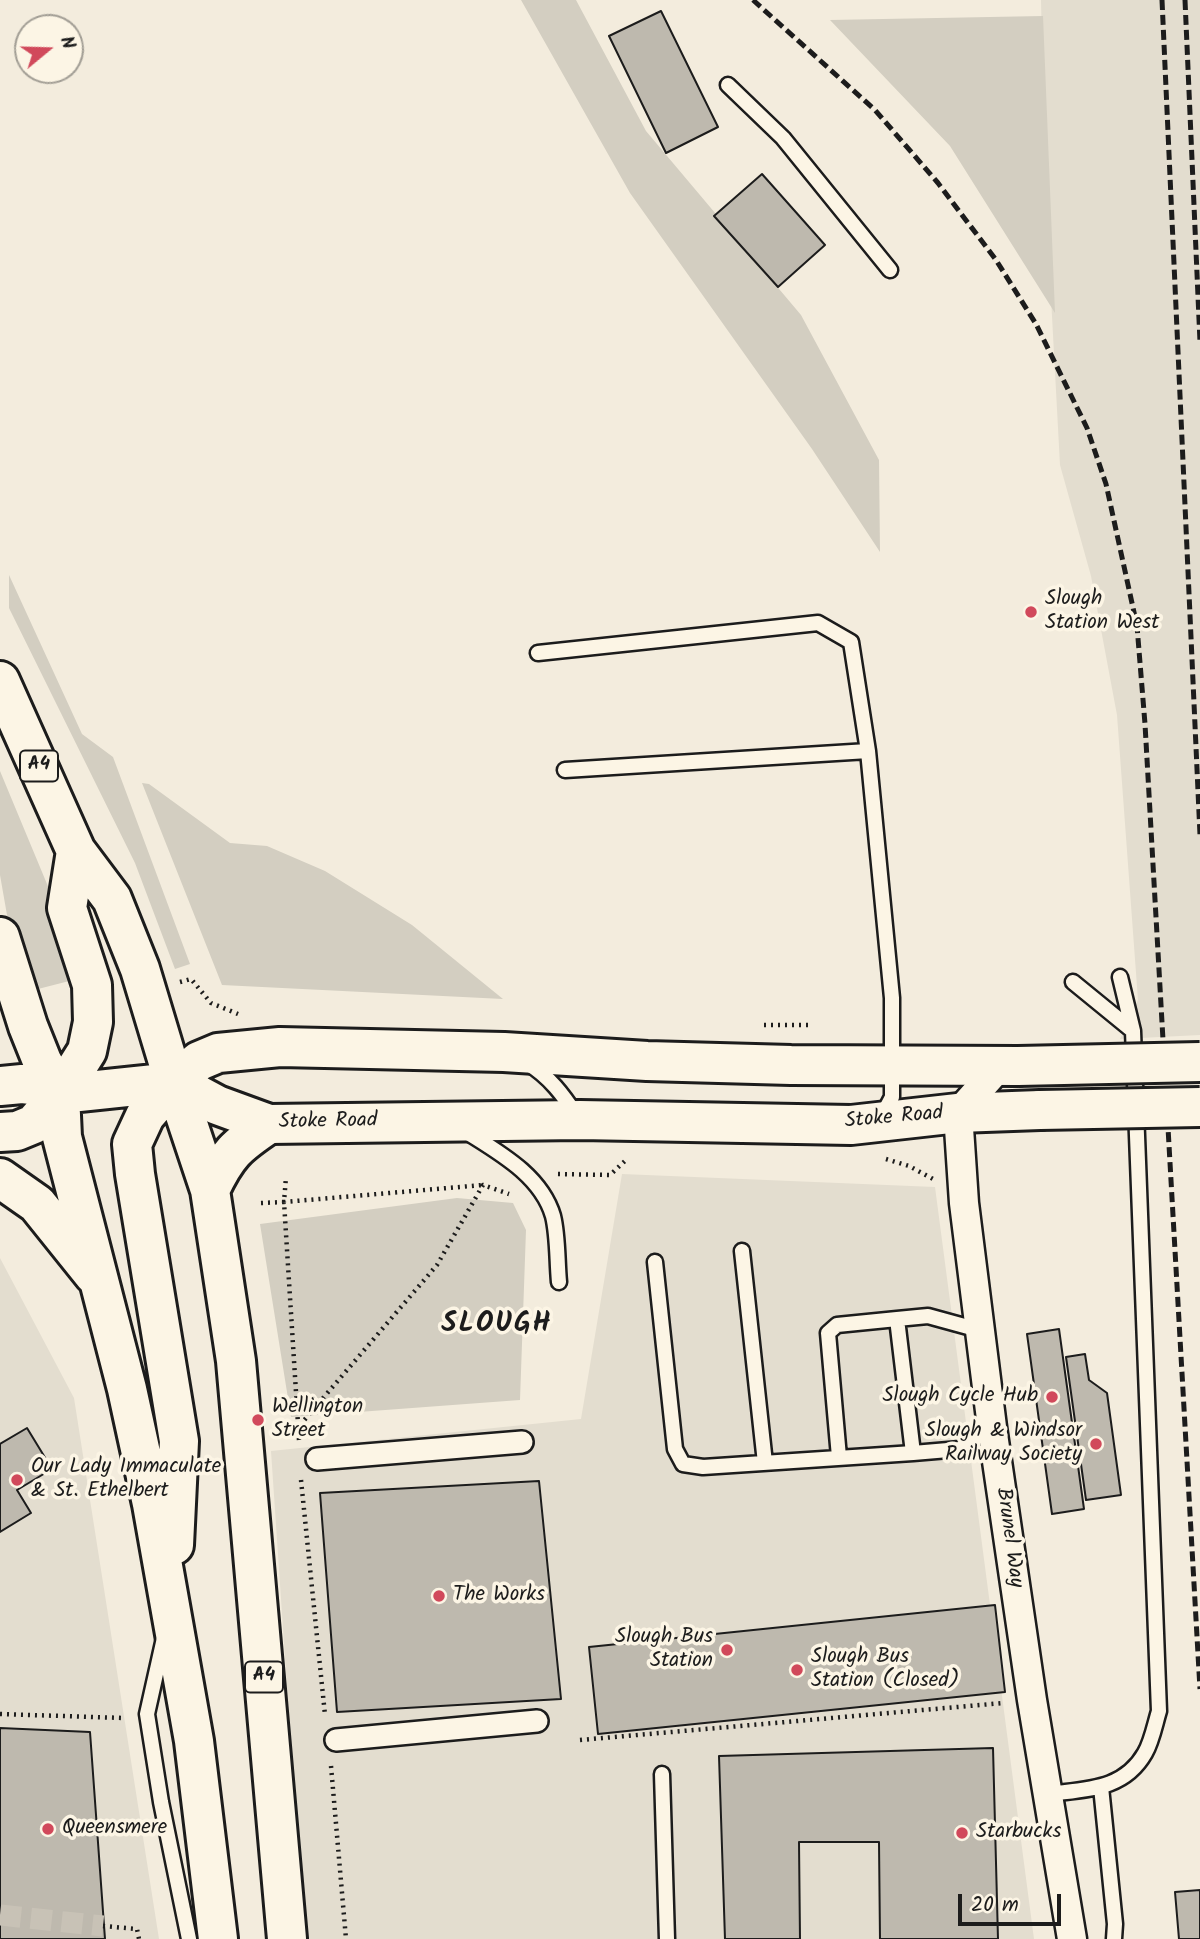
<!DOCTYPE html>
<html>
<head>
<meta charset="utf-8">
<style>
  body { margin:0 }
  #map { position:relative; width:1200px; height:1939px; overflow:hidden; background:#f3ecdd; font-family:Kalam,sans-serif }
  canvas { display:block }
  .north { position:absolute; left:14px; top:14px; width:70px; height:70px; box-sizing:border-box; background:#fcf5e5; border:2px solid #a29e95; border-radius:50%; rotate:71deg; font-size:19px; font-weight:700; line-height:28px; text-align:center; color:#1c1c1c }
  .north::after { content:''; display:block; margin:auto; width:24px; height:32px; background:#d1495b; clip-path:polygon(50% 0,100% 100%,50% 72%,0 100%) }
  .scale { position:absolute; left:958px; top:1894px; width:103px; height:32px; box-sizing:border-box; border:4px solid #1c1c1c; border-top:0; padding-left:9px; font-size:21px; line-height:24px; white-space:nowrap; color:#1c1c1c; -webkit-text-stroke:5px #fcf5e5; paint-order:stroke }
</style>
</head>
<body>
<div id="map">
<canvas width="1200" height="1939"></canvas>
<div class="north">N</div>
<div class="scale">20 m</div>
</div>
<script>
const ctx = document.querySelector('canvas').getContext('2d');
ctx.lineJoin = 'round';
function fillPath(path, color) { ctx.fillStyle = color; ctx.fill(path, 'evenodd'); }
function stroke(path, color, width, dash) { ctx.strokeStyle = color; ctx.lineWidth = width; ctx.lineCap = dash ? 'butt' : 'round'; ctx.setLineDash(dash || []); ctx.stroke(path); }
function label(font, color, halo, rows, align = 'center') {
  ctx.font = font + ' Kalam,sans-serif'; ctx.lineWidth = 7; ctx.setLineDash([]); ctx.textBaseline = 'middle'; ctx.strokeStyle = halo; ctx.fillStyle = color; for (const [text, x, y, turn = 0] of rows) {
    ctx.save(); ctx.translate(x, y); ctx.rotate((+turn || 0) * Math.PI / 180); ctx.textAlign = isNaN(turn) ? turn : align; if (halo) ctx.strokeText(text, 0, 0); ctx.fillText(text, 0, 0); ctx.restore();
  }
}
fillPath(new Path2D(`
  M 1041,0 L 1200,0 L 1200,1035 L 1120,1039 L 1138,1000 L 1117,715 L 1091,576 L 1060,465 L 1045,186 Z
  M 622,1174 L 935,1187 L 1034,1939 L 304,1939 L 271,1451 L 581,1419 Z
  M 0,1258 L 74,1398 L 159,1939 L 0,1939 Z`), '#e3ddcf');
fillPath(new Path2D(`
  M 521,0 L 576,0 L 646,131 L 801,315 L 879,460 L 880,552 L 812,449 L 630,193 Z
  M 1043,16 L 1055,313 L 950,146 L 830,20 Z
  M 9,575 L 82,734 L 113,757 L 190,964 L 175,969 L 135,863 L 9,608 Z
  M 0,771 L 52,896 L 77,979 L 38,989 L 7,915 L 0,875 Z
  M 142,783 L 149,784 L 230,843 L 267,846 L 325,871 L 412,925 L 503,999 L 222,985 Z
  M 457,1198 L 513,1203 L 526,1230 L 520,1400 L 291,1417 L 260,1224 Z`), '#d3cec1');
const building = new Path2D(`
  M 661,11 L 718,127 L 666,153 L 609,36 Z
  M 762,174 L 825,245 L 778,287 L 714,216 Z
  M 1059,1329 L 1084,1509 L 1052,1514 L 1027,1334 Z
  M 1085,1354 L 1089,1380 L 1107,1393 L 1121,1495 L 1086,1500 L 1066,1357 Z
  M 27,1428 L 52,1469 L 17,1490 L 31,1513 L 0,1532 L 0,1444 Z
  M 539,1481 L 561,1699 L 337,1712 L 320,1493 Z
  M 995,1605 L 1005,1692 L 598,1734 L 589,1647 Z
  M 0,1728 L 90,1732 L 105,1939 L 0,1939 Z
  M 993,1748 L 998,1939 L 880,1939 L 879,1842 L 799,1842 L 800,1939 L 725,1939 L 719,1756 Z
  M 1200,1890 L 1200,1939 L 1179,1939 L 1175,1892 Z`);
fillPath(building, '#beb9ae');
stroke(building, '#1c1c1c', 2);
stroke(new Path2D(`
  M 0,1915 L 103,1926`), '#c8c2b6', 21, [21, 10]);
const service = new Path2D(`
  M 728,85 L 783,138 L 890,270
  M 538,653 L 818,623 L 851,642 L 868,751 L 892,998 L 892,1097 L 881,1118
  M 565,770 L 868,751
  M 1120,977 L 1133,1031
  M 527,1063 C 550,1077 563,1095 577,1116
  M 465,1131 C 498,1152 541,1175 553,1216 C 558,1236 557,1261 559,1282
  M 742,1251 L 765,1463
  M 655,1262 L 675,1449 L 683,1464 L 703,1467 L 913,1453 L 897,1319 L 837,1325 L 828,1333 L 839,1457
  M 897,1319 L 928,1316 L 979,1330
  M 913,1453 L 960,1449 L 992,1427
  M 164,1638 L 147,1714 L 161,1802 L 189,1939
  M 662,1774 L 667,1939
  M 1101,1787 L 1115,1924 L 1114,1939
  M 1049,1794 C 1087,1789 1124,1790 1145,1753 C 1152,1741 1155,1724 1159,1711 L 1133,1031 L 1073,982`);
const pedestrian = new Path2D(`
  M 317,1459 L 522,1442
  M 336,1740 L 537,1721`);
const minor = new Path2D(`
  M 1000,1066 L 958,1113 L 964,1203 L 992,1427 L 1032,1700 L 1072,1939`);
const secondary = new Path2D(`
  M 1018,1066 L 791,1065 L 647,1061 L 504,1052 L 280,1047 L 218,1053 L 199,1061 L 174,1082 L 217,1105 L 269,1124 L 580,1120 L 851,1125 L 958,1113 L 1040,1110`);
const primary = new Path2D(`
  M 0,681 L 76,851 L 112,899 L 140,969 L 174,1082 L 210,1190 L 236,1361 L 287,1939
  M 0,937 L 28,1026 L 42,1061 L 60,1094 L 62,1137 L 127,1389 L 152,1504 L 194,1741 L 218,1939
  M 0,1086 L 22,1084 L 42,1086 L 60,1094 L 174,1082
  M 0,1132 L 17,1131 L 34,1124 L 60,1094 L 87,1051 L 93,1022 L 92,985 L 67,908 L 76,851
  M 0,1178 L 37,1204 L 94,1275
  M 210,1190 C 227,1154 236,1146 269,1124
  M 174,1545 L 179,1441 L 135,1174 L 132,1144 L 145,1116 L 174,1082`);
stroke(service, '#1c1c1c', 19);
stroke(pedestrian, '#1c1c1c', 26);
stroke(minor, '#1c1c1c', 33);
stroke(secondary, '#1c1c1c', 44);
stroke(primary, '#1c1c1c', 44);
stroke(new Path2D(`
  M 180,982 L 191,979 L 211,1003 L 238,1014
  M 764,1025 L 808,1025
  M 886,1159 L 909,1166 L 933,1179
  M 558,1174 L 610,1175 L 627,1159
  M 261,1203 L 284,1202 L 286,1177
  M 300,1425 L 437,1265 L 483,1185 L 509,1194
  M 299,1440 L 284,1202 L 483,1185
  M 301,1480 L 325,1715
  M 0,1714 L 124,1718
  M 580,1740 L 1003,1703
  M 331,1766 L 346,1939
  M 103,1926 L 137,1929 L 139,1939`), '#1c1c1c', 4.5, [2, 5]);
stroke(service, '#fcf5e5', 14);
stroke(pedestrian, '#fcf5e5', 21);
stroke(minor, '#fcf5e5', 28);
stroke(secondary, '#fcf5e5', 38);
stroke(primary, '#fcf5e5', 38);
stroke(new Path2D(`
  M 753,0 L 875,110 L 938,183 L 996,260 L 1036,324 L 1087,428 L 1106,484 L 1137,626 L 1145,724 L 1200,1689
  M 1162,0 L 1200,835
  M 1185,0 L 1200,342`), '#1c1c1c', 5, [10, 5]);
const secondaryBridge = new Path2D(`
  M 1018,1066 L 1200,1062
  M 1040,1110 L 1200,1107`);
stroke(secondaryBridge, '#1c1c1c', 44, []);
stroke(secondaryBridge, '#fcf5e5', 38);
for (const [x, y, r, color] of [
  [1031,612,7,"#d1495b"],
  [1052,1397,7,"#d1495b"],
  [258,1420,7,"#d1495b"],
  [1096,1444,7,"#d1495b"],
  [17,1480,7,"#d1495b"],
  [439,1596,7,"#d1495b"],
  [727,1650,7,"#d1495b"],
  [797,1670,7,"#d1495b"],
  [48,1829,7,"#d1495b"],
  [962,1833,7,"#d1495b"]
]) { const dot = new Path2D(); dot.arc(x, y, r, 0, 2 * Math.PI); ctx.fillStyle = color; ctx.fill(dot); stroke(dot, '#fcf5e5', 2.5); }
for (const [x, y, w] of [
  [39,766,38],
  [264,1677,38]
]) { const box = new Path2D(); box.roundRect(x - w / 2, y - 15.5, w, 31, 5); ctx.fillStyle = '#fcf5e5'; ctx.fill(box); stroke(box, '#1c1c1c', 2); }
label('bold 19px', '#1c1c1c', null, [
  ["A4",39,766],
  ["A4",264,1677]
]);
label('21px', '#1c1c1c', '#fcf5e5', [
  ["Slough",1045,600],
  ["Station West",1045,624],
  ["Slough Cycle Hub",1038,1397,"right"],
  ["Wellington",272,1408],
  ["Street",272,1432],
  ["Slough & Windsor",1082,1432,"right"],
  ["Railway Society",1082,1456,"right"],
  ["Our Lady Immaculate",31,1468],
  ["& St. Ethelbert",31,1492],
  ["The Works",453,1596],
  ["Slough Bus",713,1638,"right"],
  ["Station",713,1662,"right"],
  ["Slough Bus",811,1658],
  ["Station (Closed)",811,1682],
  ["Queensmere",62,1829],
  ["Starbucks",976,1833]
], 'left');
label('21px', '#1c1c1c', '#fcf5e5', [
  ["Stoke Road",894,1119,-5],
  ["Stoke Road",328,1123,-1],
  ["Brunel Way",1008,1538,82]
]);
ctx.letterSpacing = '2px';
label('bold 28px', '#1c1c1c', '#fcf5e5', [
  ["SLOUGH",497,1326]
]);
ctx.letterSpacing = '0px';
</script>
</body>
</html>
